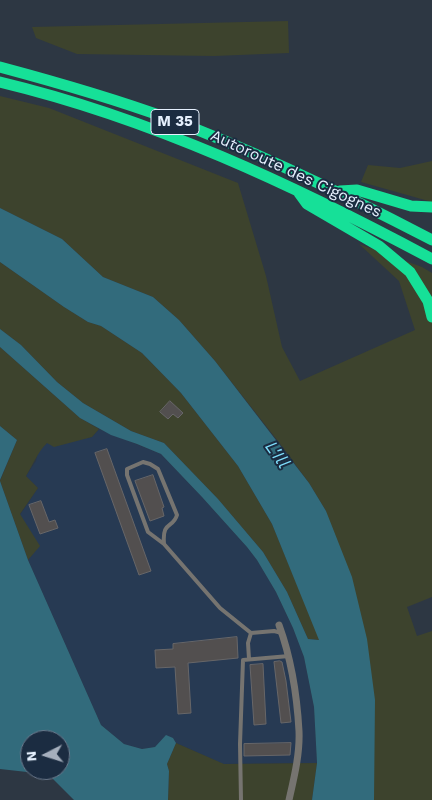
<!DOCTYPE html>
<html>
<head>
<meta charset="utf-8">
<style>
  body { margin:0 }
  #map { position:relative; width:432px; height:800px; overflow:hidden; background:#2d3743; font-family:"Work Sans",sans-serif }
  canvas { display:block }
  .north { position:absolute; left:20px; top:730px; width:50px; height:50px; box-sizing:border-box; background:#1b2c41; border:1px solid #6c7a8d; border-radius:50%; rotate:265deg; font-size:14px; font-weight:700; line-height:20px; text-align:center; color:#e5f0fe }
  .north::after { content:''; display:block; margin:auto; width:18px; height:22px; background:#a5afbd; clip-path:polygon(50% 0,100% 100%,50% 72%,0 100%) }
</style>
</head>
<body>
<div id="map">
<canvas width="432" height="800"></canvas>
<div class="north">N</div>
</div>
<script>
const ctx = document.querySelector('canvas').getContext('2d');
ctx.lineJoin = 'round';
function fillPath(path, color) { ctx.fillStyle = color; ctx.fill(path, 'evenodd'); }
function stroke(path, color, width, dash) { ctx.strokeStyle = color; ctx.lineWidth = width; ctx.lineCap = dash ? 'butt' : 'round'; ctx.setLineDash(dash || []); ctx.stroke(path); }
function label(font, color, halo, rows, align = 'center') {
  ctx.font = font + ' "Work Sans",sans-serif'; ctx.lineWidth = 4; ctx.setLineDash([]); ctx.textBaseline = 'middle'; ctx.strokeStyle = halo; ctx.fillStyle = color; for (const [text, x, y, turn = 0] of rows) {
    ctx.save(); ctx.translate(x, y); ctx.rotate((+turn || 0) * Math.PI / 180); ctx.textAlign = isNaN(turn) ? turn : align; if (halo) ctx.strokeText(text, 0, 0); ctx.fillText(text, 0, 0); ctx.restore();
  }
}
fillPath(new Path2D(`
  M 99,429 L 161,454 L 202,497 L 247,547 L 257,560 L 276,592 L 293,628 L 304,657 L 314,707 L 317,763 L 223,764 L 176,743 L 173,738 L 162,740 L 155,747 L 142,749 L 124,744 L 101,725 L 28,560 L 39,546 L 20,515 L 38,488 L 26,476 L 36,461 L 38,451 L 47,443 L 92,437 Z`), '#273a53');
fillPath(new Path2D(`
  M 288,21 L 289,53 L 214,56 L 77,54 L 36,38 L 32,27 Z
  M 0,96 L 49,108 L 238,183 L 266,276 L 282,347 L 300,381 L 415,330 L 399,281 L 359,244 L 422,267 L 432,273 L 432,597 L 407,607 L 417,636 L 432,631 L 432,800 L 374,800 L 326,511 L 309,483 L 281,445 L 215,361 L 179,320 L 153,297 L 103,277 L 62,239 L 0,208 Z
  M 432,161 L 432,202 L 361,182 L 368,165 L 400,168 Z
  M 0,262 L 64,307 L 88,322 L 101,326 L 142,353 L 181,393 L 238,466 L 272,524 L 320,640 L 308,639 L 287,592 L 263,552 L 218,499 L 164,443 L 131,431 L 83,403 L 57,382 L 21,345 L 0,329 Z
  M 0,347 L 80,418 L 99,429 L 92,437 L 54,447 L 47,443 C 37,453 34,463 26,476 L 38,488 L 20,514 L 40,546 L 28,560 L 0,481 L 17,440 L 0,426 Z
  M 176,743 L 224,764 L 317,763 L 312,800 L 168,800 L 169,771 L 167,764 Z`), '#3d432d');
fillPath(new Path2D(`
  M 0,208 L 62,239 L 103,277 L 153,297 L 179,320 L 215,361 L 309,483 L 326,511 L 352,577 L 367,639 L 375,700 L 374,800 L 312,800 L 317,763 L 314,707 L 304,657 L 293,628 L 276,592 L 257,560 L 247,547 L 202,497 L 161,454 L 137,444 L 111,435 L 80,418 L 0,347 L 0,329 L 21,345 L 57,382 L 83,403 L 131,431 L 164,443 L 218,499 L 263,552 L 287,592 L 308,639 L 319,640 L 272,524 L 238,466 L 181,393 L 142,353 L 101,326 L 88,322 L 64,307 L 0,262 Z
  M 0,426 L 17,440 L 0,480 Z
  M 0,481 L 28,560 L 101,725 L 124,744 L 142,749 L 155,747 L 166,735 L 173,738 L 176,743 L 167,764 L 169,771 L 168,800 L 74,800 L 44,770 L 60,770 L 60,740 L 30,740 L 30,770 L 35,770 L 27,772 L 0,769 Z`), '#326b7c');
const building = new Path2D(`
  M 170,401 L 183,413 L 178,418 L 173,414 L 168,419 L 160,412 Z
  M 107,449 L 151,571 L 139,575 L 95,453 Z
  M 153,475 L 164,507 L 162,508 L 164,516 L 150,521 L 135,481 Z
  M 41,501 L 49,522 L 55,520 L 58,528 L 40,534 L 29,505 Z
  M 237,637 L 238,658 L 188,663 L 191,713 L 178,714 L 175,667 L 156,668 L 155,650 L 173,649 L 173,644 Z
  M 280,661 L 282,662 L 286,681 L 291,722 L 281,723 L 274,662 Z
  M 263,664 L 266,724 L 254,725 L 250,665 Z
  M 291,743 L 290,755 L 244,756 L 244,744 Z`);
fillPath(building, '#524f4f');
stroke(building, '#676668', 1);
stroke(new Path2D(`
  M 164,544 L 148,532 L 127,475 L 127,469 L 143,462 L 150,464 L 158,469 L 177,515 C 173,529 162,520 164,544 L 220,608 L 251,633 L 274,631 L 282,633
  M 249,659 L 248,643 L 251,633
  M 241,800 L 240,744 L 243,660 L 289,656`), '#767470', 4);
stroke(new Path2D(`
  M 279,625 C 291,658 297,695 299,731 C 300,754 294,778 289,800`), '#767470', 7);
stroke(new Path2D(`
  M 0,67 C 56,82 112,98 167,118 C 258,152 346,195 432,240
  M 0,82 C 151,118 296,186 432,259
  M 340,191 L 357,190 L 411,206 L 432,207
  M 299,193 L 307,204 L 379,246 L 410,272 L 428,301 L 432,317`), '#16e098', 11);
for (const [x, y, w] of [
  [175,122,48]
]) { const box = new Path2D(); box.roundRect(x - w / 2, y - 12.5, w, 25, 4); ctx.fillStyle = '#1b2c41'; ctx.fill(box); stroke(box, '#e5f0fe', 1); }
label('bold 15px', '#e5f0fe', null, [
  ["M 35",175,122]
]);
label('16px', '#e5f0fe', '#1b2c41', [
  ["Autoroute des Cigognes",296,174,25]
]);
label('italic 18px', '#80e1fe', '#1b2c41', [
  ["L'Ill",277,455,55]
]);
</script>
</body>
</html>
